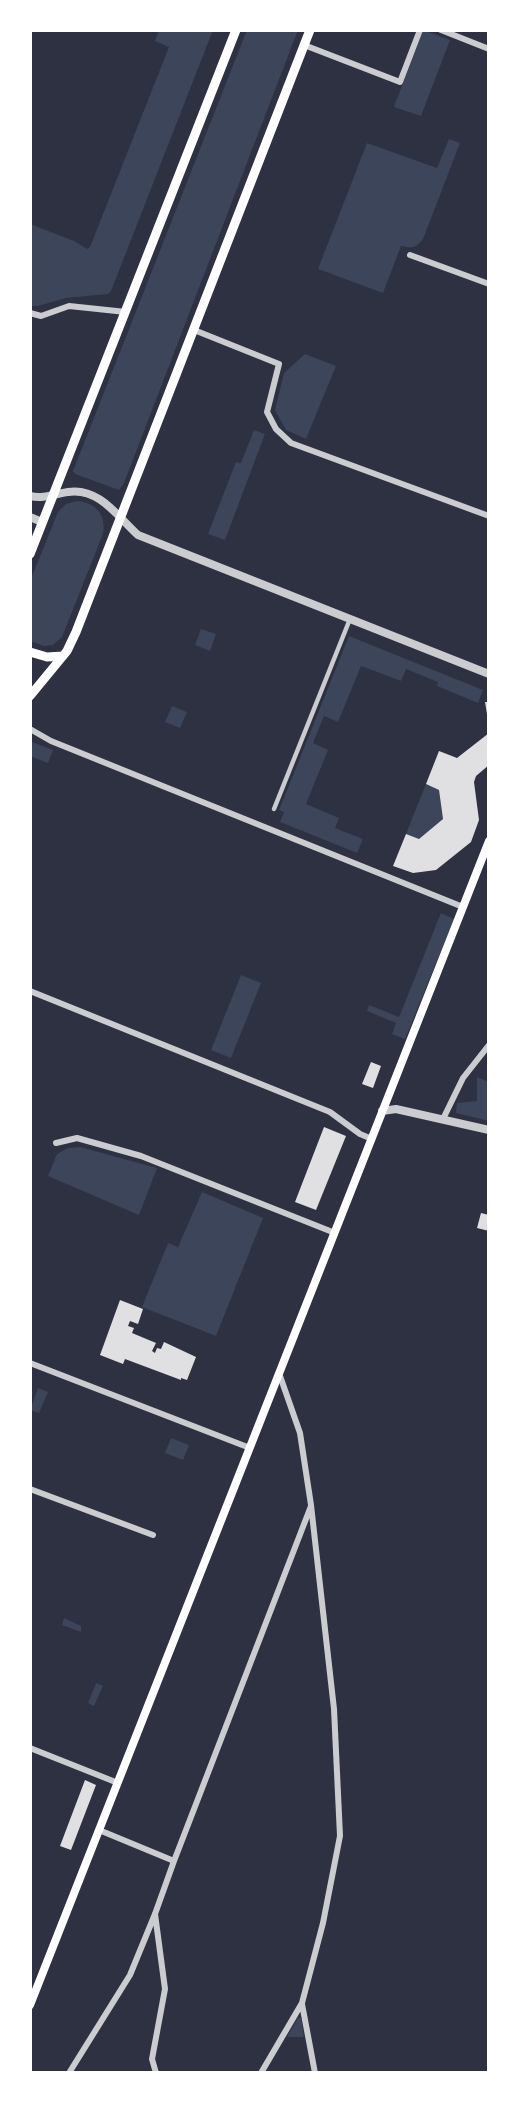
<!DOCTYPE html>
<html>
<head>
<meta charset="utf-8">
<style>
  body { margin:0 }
  #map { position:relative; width:519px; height:2103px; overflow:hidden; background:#2d3142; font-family:"Playfair Display",serif }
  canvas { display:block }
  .frame { position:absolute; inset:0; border:32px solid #fff; pointer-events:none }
</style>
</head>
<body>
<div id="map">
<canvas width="519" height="2103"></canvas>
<div class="frame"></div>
</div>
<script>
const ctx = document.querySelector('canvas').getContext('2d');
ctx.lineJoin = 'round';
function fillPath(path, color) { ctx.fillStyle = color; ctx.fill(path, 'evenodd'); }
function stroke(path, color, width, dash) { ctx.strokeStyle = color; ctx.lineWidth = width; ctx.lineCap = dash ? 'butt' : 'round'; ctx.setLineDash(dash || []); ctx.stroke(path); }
fillPath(new Path2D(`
  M 159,30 L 213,30 L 111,291 L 108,294 L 66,298 L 38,306 L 30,306 L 30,224 L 74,241 L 87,249 L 90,247 L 169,47 L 155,41 Z
  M 247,30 L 298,30 L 124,483 L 119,490 L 75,474 L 73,471 Z
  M 423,30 L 450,40 L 421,116 L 394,107 Z
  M 449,139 L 460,143 L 423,239 C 415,249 412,248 401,246 L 383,293 L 318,269 L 367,143 L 437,168 Z
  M 305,354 L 336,366 L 306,439 L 286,430 L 275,410 L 284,373 Z
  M 254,430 L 265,434 L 225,540 L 208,534 L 236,462 L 241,463 Z
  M 77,501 C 95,502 107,515 103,534 L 62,637 L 53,645 L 44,646 L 30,641 L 30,581 L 58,512 L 66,504 Z
  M 201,629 L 216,634 L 210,651 L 195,645 Z
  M 349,636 L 483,690 L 478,703 L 437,686 L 438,682 L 406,669 L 401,681 L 361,666 L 338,722 L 324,716 L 313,743 L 328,750 L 306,804 L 339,818 L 335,828 L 363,839 L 357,853 L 280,822 L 284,812 L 279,810 Z
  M 172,706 L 187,712 L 180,728 L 165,722 Z
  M 32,742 L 53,750 L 48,763 L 30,756 Z
  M 426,784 L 439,790 L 443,819 L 419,839 L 406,834 Z
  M 441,913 L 454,919 L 405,1039 L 392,1034 L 396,1023 L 367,1011 L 369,1005 L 399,1017 Z
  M 241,975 L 261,983 L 231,1058 L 211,1050 Z
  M 477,1077 L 489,1082 L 489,1121 L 456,1113 L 457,1103 L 477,1101 Z
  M 80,1147 L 157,1168 L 139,1215 L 48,1176 L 57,1154 L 68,1148 Z
  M 202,1192 L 263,1218 L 216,1336 L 142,1307 L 168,1243 L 178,1247 Z
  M 38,1388 L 48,1392 L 39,1413 L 30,1410 Z
  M 171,1438 L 189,1445 L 183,1460 L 165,1453 Z
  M 64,1618 L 81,1626 L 81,1632 L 62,1625 Z
  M 96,1683 L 103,1686 L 94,1706 L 88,1703 Z
  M 298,2018 L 301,2018 L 304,2037 L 287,2037 Z`), '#3c4559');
fillPath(new Path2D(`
  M 485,702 L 489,702 L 489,720 L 488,720 Z
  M 489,733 L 489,765 L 476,776 L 474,782 L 479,820 L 471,842 L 436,870 L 413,873 L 393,866 L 406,834 L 419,839 L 443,819 L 439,790 L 426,784 L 439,751 L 457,758 Z
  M 371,1062 L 381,1066 L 373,1088 L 362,1084 Z
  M 324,1127 L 346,1136 L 316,1210 L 295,1202 Z
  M 481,1213 L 489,1215 L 489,1231 L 477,1228 Z
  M 120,1300 L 143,1309 L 138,1324 L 130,1321 L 128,1326 L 134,1328 L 132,1333 L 156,1343 L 152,1351 L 155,1353 L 157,1348 L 161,1349 L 164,1342 L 196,1357 L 187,1380 L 181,1378 L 181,1380 L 125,1359 L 123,1364 L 100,1355 Z
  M 85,1780 L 96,1785 L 71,1850 L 60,1846 Z`), '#e0e0e3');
stroke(new Path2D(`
  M 274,809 L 350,619`), '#caccd0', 4.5);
stroke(new Path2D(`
  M 441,30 L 489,49
  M 304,45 L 400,82 L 420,30
  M 410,255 L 489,284
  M 30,313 L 41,316 L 69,306 L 126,312
  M 194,330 L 279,364 L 267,412 L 276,429 L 291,443 L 489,516
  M 30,729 L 51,741 L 463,907
  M 30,991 L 330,1112 L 360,1134 L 372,1139
  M 443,1119 L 463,1078 L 489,1045
  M 56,1143 L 77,1138 L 141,1156 L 335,1233
  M 30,1363 L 250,1448
  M 30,1489 L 153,1535
  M 30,1748 L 118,1783
  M 99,1830 L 174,1861
  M 155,1914 L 165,1989 L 152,2059 L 156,2073
  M 302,2004 L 315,2073
  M 69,2073 L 130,1975 L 155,1914 L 174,1861 L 311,1506
  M 261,2073 L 302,2003 L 323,1923 L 340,1836 L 334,1709 L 311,1505 L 300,1433 L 279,1373`), '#caccd0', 6);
stroke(new Path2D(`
  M 30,496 C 44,499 54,494 68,492 C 99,487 118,517 138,535 L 489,674
  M 30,517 L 42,522
  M 382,1111 L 396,1109 L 489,1130`), '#caccd0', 8);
stroke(new Path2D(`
  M 30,2005 L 489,841`), '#fff', 8);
stroke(new Path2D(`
  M 30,554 L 236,30
  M 30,652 L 47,657 L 63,656
  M 30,696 L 67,651 L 76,632 L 310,30`), '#fff', 9);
</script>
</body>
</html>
